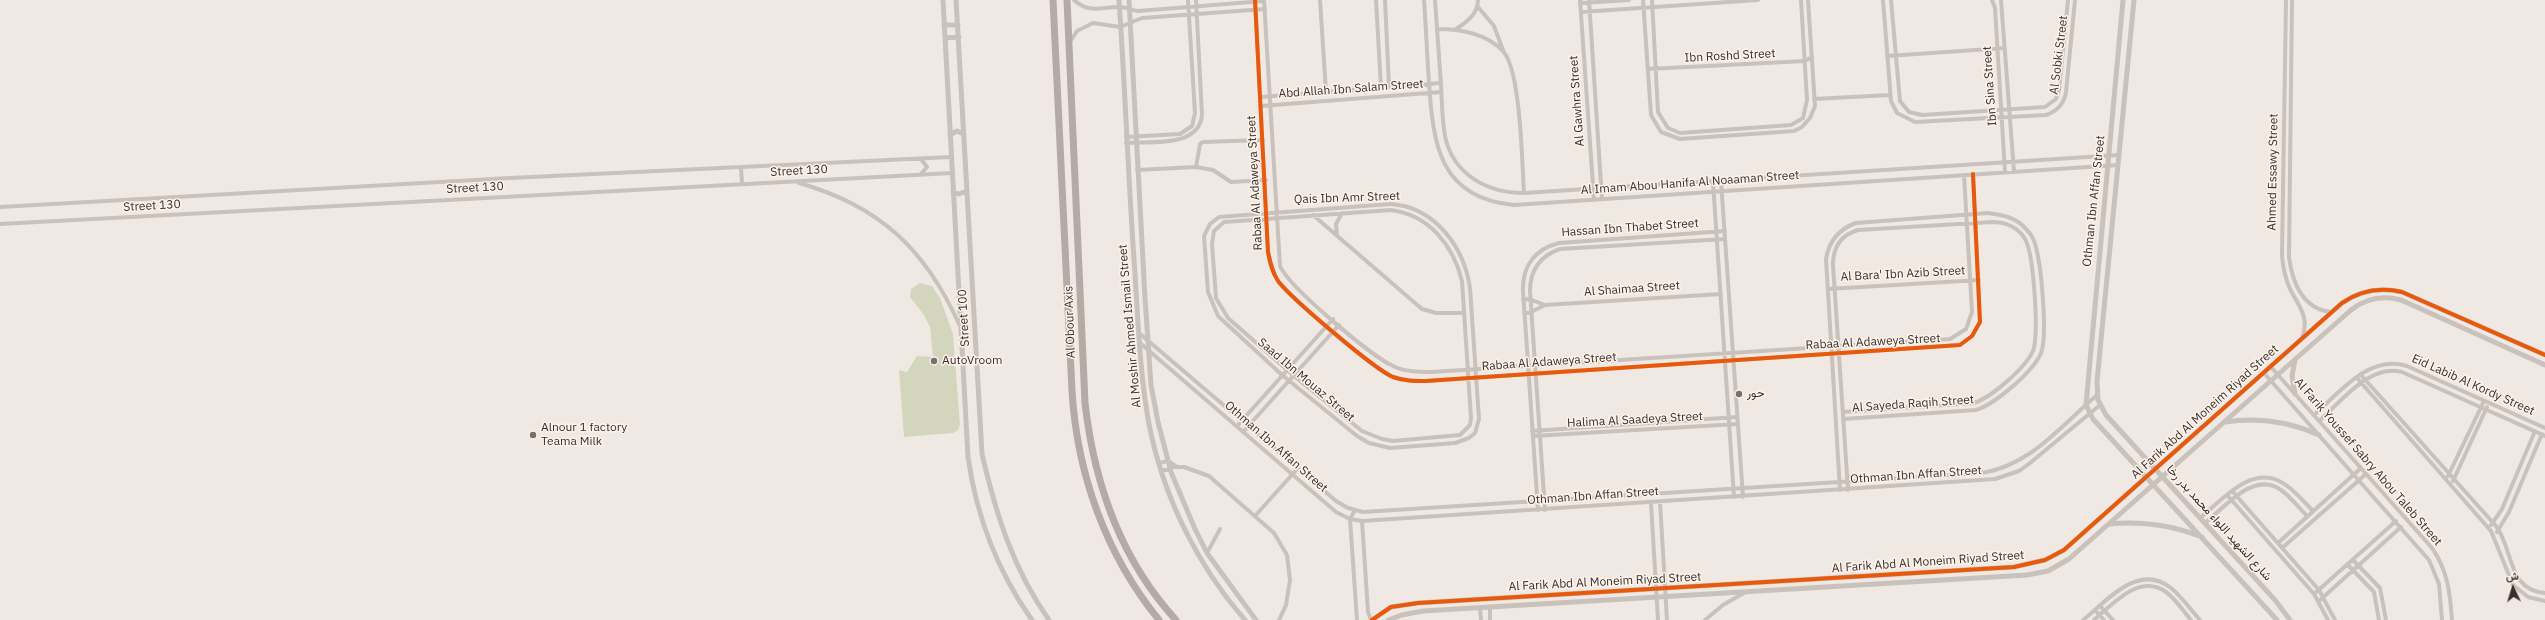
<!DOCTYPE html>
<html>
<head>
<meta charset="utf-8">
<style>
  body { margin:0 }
  #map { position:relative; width:2545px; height:620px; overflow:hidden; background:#f0e9e3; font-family:"IBM Plex Sans",Vazirmatn,sans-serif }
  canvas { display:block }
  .north { position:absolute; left:2493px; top:568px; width:40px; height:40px; -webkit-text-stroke:3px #fcf3eb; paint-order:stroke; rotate:356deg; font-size:11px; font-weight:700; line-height:16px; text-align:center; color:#3b2d29 }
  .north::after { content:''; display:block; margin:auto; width:14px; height:18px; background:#3b2d29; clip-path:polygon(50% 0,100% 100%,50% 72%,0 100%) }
</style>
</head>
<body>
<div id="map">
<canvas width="2545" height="620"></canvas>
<div class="north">ش</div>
</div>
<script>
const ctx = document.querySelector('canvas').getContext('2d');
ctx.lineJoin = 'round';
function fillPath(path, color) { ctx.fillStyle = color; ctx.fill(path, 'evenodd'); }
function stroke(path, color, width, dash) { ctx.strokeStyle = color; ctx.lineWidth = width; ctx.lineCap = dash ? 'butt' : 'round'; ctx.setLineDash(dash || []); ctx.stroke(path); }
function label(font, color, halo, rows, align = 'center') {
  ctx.font = font + ' "IBM Plex Sans",Vazirmatn,sans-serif'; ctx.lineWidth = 3; ctx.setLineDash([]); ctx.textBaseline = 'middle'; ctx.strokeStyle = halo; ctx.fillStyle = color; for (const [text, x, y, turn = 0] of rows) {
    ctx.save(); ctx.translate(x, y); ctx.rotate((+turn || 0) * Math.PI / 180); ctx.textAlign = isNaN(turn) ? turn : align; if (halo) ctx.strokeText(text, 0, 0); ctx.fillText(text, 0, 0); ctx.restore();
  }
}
fillPath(new Path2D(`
  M 920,283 L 932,286 L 940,298 L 953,334 L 960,425 L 958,430 L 953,433 L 904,437 L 899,370 L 907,372 L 917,356 L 933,357 L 930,327 L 924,315 L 910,297 L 911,289 Z`), '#d3d6bc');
stroke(new Path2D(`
  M 1074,0 C 1089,14 1101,7 1119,7 C 1126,7 1131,10 1138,11 L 1264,1
  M 1255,0 L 1268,252 C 1270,262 1272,272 1278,281 C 1291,298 1374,369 1393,377 C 1404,381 1414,381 1426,381 L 1960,345 L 1972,336 L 1980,322 L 1973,174
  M 1264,0 L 1280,266 C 1289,287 1371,356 1393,366 C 1405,372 1419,372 1432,372 L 1950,339 L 1966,329 L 1972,312 L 1964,175
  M 1320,0 L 1326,92
  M 1376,0 L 1381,88
  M 1385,0 L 1389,87
  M 1424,0 C 1426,27 1427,55 1429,82 C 1433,144 1439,198 1514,205 L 2118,165
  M 1435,0 C 1437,28 1439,57 1441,85 C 1442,102 1442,120 1445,136 C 1453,175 1488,193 1524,193 L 2119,155
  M 1580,0 L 1594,200
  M 1589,0 L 1602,199
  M 1643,0 L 1651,115 L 1661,132 L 1680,139 L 1794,131 L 1802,127 L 1810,118 L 1815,106 L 1808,0
  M 1652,0 L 1658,112 L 1668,128 L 1680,133 L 1791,125 L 1803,118 L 1807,100 L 1801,0
  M 1883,0 L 1891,101 L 1897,113 L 1915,122 L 2046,115 C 2058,111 2064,104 2066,92 L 2075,0
  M 1891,0 L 1900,101 L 1909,112 L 1922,115 L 2045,107 L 2056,99 L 2059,90 L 2068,0
  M 1992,0 L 1995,8 L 2005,172
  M 2001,0 L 2014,172
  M 2286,0 L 2282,256 C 2283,267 2285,278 2290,289 C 2299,306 2310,318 2302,338
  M 2292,0 L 2289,257 C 2292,282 2303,310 2332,312
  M 1580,3 L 1629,0
  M 1478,7 L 1494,26 L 1503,50
  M 1581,12 L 1758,0
  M 1437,29 C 1459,29 1485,33 1502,50 C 1521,67 1522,165 1524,193
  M 1456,29 C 1467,22 1478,14 1478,0
  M 1070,42 L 1077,31 L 1093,23 L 1120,27 L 1142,18 L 1265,9
  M 1887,56 L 2005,48
  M 1648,69 L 1805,61 L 1812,57
  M 1261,97 L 1441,83
  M 1814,99 L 1890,95
  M 1261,106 L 1441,92
  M 1126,137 L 1180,134 L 1192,126 L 1195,113 L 1188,0
  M 1126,143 C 1151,141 1199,148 1202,115 L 1196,0
  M 741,167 L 742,184
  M 1196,167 L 1200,144 L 1203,142 L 1263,140
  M 1137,170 L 1196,167 L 1213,170 L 1231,182 L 1266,180
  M 921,174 L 927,167 L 921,159
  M 1721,181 L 1743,497
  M 1713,182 L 1734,497
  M 799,183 C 880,206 925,249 959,324
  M 1391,204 C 1434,207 1464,246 1470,288 L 1479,419 L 1475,433 L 1469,438 L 1455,443 L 1390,448 L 1369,443 L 1357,436 L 1282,375 L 1218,316 L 1208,292 L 1204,236 L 1210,224 L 1219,217 Z
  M 0,207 L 510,178 L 951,157
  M 1391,210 C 1429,215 1453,245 1462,281 L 1471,418 L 1470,425 L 1460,435 L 1393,441 L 1382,439 L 1362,431 L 1294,376 L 1228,318 L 1216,298 L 1212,244 L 1214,231 L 1224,222 Z
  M 1313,215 L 1422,309 L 1436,313 L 1464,313
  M 0,224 L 952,173
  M 1337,236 L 1336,224 L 1342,213
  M 1828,289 L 1979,280
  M 1523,300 L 1529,299 L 1545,305
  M 1524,313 L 1529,313 L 1545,305 L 1721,294
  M 1139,333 L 1336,501 L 1348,508 L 1363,512 L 1982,473 C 2031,465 2061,426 2097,395
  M 1140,343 L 1336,512 L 1350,519 L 1362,521 L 1995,479 L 2019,471 L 2030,463 L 2100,405
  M 2271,367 L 2432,548 C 2448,571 2450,593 2452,620
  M 2264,373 L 2429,560 L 2439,584 L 2442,620
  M 2361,375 L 2496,526 C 2514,550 2507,590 2545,593
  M 2357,378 L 2491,531 L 2513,585 L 2528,597 L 2545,601
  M 1843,412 L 1974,403 C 1992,397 2025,368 2033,351 C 2039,335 2034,254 2025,239 C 2018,227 2005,222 1992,222 L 1858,230 C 1841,235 1833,247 1833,265 L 1848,490
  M 2314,415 C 2340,392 2369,354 2407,366 L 2545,428
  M 2319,421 C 2341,402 2370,363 2402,372 L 2545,436
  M 1237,426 L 1333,319
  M 1532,431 L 1737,417
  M 1243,432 L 1339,325
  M 1533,436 L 1738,424
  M 1159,463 L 1168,461 L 1177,467
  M 1161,470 L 1167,470 L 1173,467 L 1184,467 L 1209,476 L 1274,533 L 1287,555 L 1290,580 L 1286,605 L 1279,620
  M 2448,476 L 2484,401
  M 2453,481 L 2487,407
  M 1840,490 L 1826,259 C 1829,241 1839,229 1856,223 L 1988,213 C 2002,215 2016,217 2026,229 C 2030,233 2034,239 2035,244 C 2041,262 2048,336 2041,353 C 2033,372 1995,404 1976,410 L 1843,419
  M 2233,492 L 2319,590 L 2335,620
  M 2228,496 L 2314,594 L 2328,620
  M 1660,502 L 1667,620
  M 1651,503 L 1658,620
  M 1355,510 L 1350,519 L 1357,620
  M 1538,510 L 1523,291 C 1522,266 1535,249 1559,243 L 1725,231
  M 1545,510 L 1530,291 C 1530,270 1540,256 1560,249 L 1725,239
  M 1255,516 L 1298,468
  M 2200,518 C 2222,500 2251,465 2281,482 C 2293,488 2303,501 2313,511
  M 1362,521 L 1368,612 L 1371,620
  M 2205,523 C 2224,508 2254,470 2281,490 C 2291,497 2299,508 2307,516
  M 2491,525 L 2502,509 L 2535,431
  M 2497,532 L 2509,512 L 2542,434
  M 2278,543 L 2361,468
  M 2282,548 L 2366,474
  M 1207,553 L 1220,529
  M 2353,560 L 2380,588 L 2386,620
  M 2348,565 L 2374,592 L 2379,620
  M 2314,594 L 2396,521
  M 2319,601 L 2401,527
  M 2100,606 L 2113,620
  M 1480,608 L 1481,620
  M 1490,608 L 1490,620
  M 2095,610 L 2104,620
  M 1705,620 L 1723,605 L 1744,593
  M 2083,620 C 2107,601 2138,562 2171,588 C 2182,597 2191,610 2200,620
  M 2094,620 C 2113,604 2139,573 2166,592 C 2176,599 2183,611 2191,620`), '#c9c1bb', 4);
stroke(new Path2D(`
  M 943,0 L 968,457 C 976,515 998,572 1032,620
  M 956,0 L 982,454 C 996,514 1013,569 1049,620
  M 1119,0 C 1125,86 1128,173 1134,259 C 1138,314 1139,370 1149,424 C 1163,496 1197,565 1245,620
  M 1129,0 L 1145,298 L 1151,385 L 1158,422 L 1171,472 L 1195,529 L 1207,553 L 1256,620
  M 2123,0 L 2086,405 L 2093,419 L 2277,620
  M 2134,0 L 2097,381 L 2098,400 L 2106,415 L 2275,600 L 2290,620
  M 944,25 L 958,25
  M 945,38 L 959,37
  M 950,135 L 957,131 L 964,134
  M 953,192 L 959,194 L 967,191
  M 2295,394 L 2292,376 L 2295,360
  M 2225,422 C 2258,417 2288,421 2319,435
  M 2109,524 C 2142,521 2172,525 2202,537
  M 1372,620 L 1391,607 L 1418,603 L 2014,567 L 2045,560 L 2064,550 L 2342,303 C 2361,290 2380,287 2402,292 L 2545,355
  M 1388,620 L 1402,615 L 1423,611 L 2027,575 L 2048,571 L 2069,559 L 2351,310 C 2366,298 2382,295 2401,300 L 2545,365`), '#c9c1bb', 5);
stroke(new Path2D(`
  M 1053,0 L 1072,391 C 1077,474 1106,555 1159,620
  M 1067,0 L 1085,403 C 1094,482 1121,560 1176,620`), '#b4aba6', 7);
stroke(new Path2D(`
  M 1255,0 L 1268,252 C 1270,262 1272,272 1278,281 C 1291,298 1374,369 1393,377 C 1404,381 1414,381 1426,381 L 1960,345 L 1972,336 L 1980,322 L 1973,174
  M 1372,620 L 1391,607 L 1418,603 L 2014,567 L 2045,560 L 2064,550 L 2342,303 C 2361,290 2380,287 2402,292 L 2545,355`), '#e8590c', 4);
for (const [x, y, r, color] of [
  [934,361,4,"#7a6f6a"],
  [1739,394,4,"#7a6f6a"],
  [533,435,4,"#7a6f6a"]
]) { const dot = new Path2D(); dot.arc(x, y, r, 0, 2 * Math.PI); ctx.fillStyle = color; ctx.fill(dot); stroke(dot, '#fcf3eb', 1.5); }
label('12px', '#3b2d29', '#fcf3eb', [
  ["Al Sobki Street",2059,55,-83],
  ["Ibn Roshd Street",1730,56,-3],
  ["Ibn Sina Street",1990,86,-94],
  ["Abd Allah Ibn Salam Street",1351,89,-4],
  ["Al Gawhra Street",1577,101,-94],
  ["Street 130",799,171,-3],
  ["Ahmed Essawy Street",2273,172,-89],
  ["Rabaa Al Adaweya Street",1255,183,-93],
  ["Al Imam Abou Hanifa Al Noaaman Street",1690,183,-4],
  ["Street 130",475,188,-3],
  ["Qais Ibn Amr Street",1347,198,-2],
  ["Othman Ibn Affan Street",2094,201,-84],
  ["Street 130",152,206,-3],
  ["Hassan Ibn Thabet Street",1630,228,-4],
  ["Al Bara' Ibn Azib Street",1903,274,-3],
  ["Al Shaimaa Street",1632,289,-4],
  ["Street 100",964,318,-93],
  ["Al Obour Axis",1070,322,-92],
  ["Al Moshir Ahmed Ismail Street",1130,326,-95],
  ["Rabaa Al Adaweya Street",1873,342,-3],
  ["Rabaa Al Adaweya Street",1549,362,-4],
  ["Saad Ibn Mouaz Street",1306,380,40],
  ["Eid Labib Al Kordy Street",2473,385,24],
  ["Al Sayeda Raqih Street",1913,404,-4],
  ["Al Farik Abd Al Moneim Riyad Street",2205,412,-42],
  ["Halima Al Saadeya Street",1635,420,-3],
  ["Othman Ibn Affan Street",1276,447,41],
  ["Al Farik Youssef Sabry Abou Taleb Street",2368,462,49],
  ["Othman Ibn Affan Street",1916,475,-4],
  ["Othman Ibn Affan Street",1593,496,-4],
  ["شارع الشهيد اللواء محمد بدر رخا",2219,523,48],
  ["Al Farik Abd Al Moneim Riyad Street",1928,562,-4],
  ["Al Farik Abd Al Moneim Riyad Street",1605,582,-3]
]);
label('12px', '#3b2d29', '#fcf3eb', [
  ["AutoVroom",942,361],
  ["حور",1747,394],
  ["Alnour 1 factory",541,428],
  ["Teama Milk",541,442]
], 'left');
</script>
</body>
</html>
